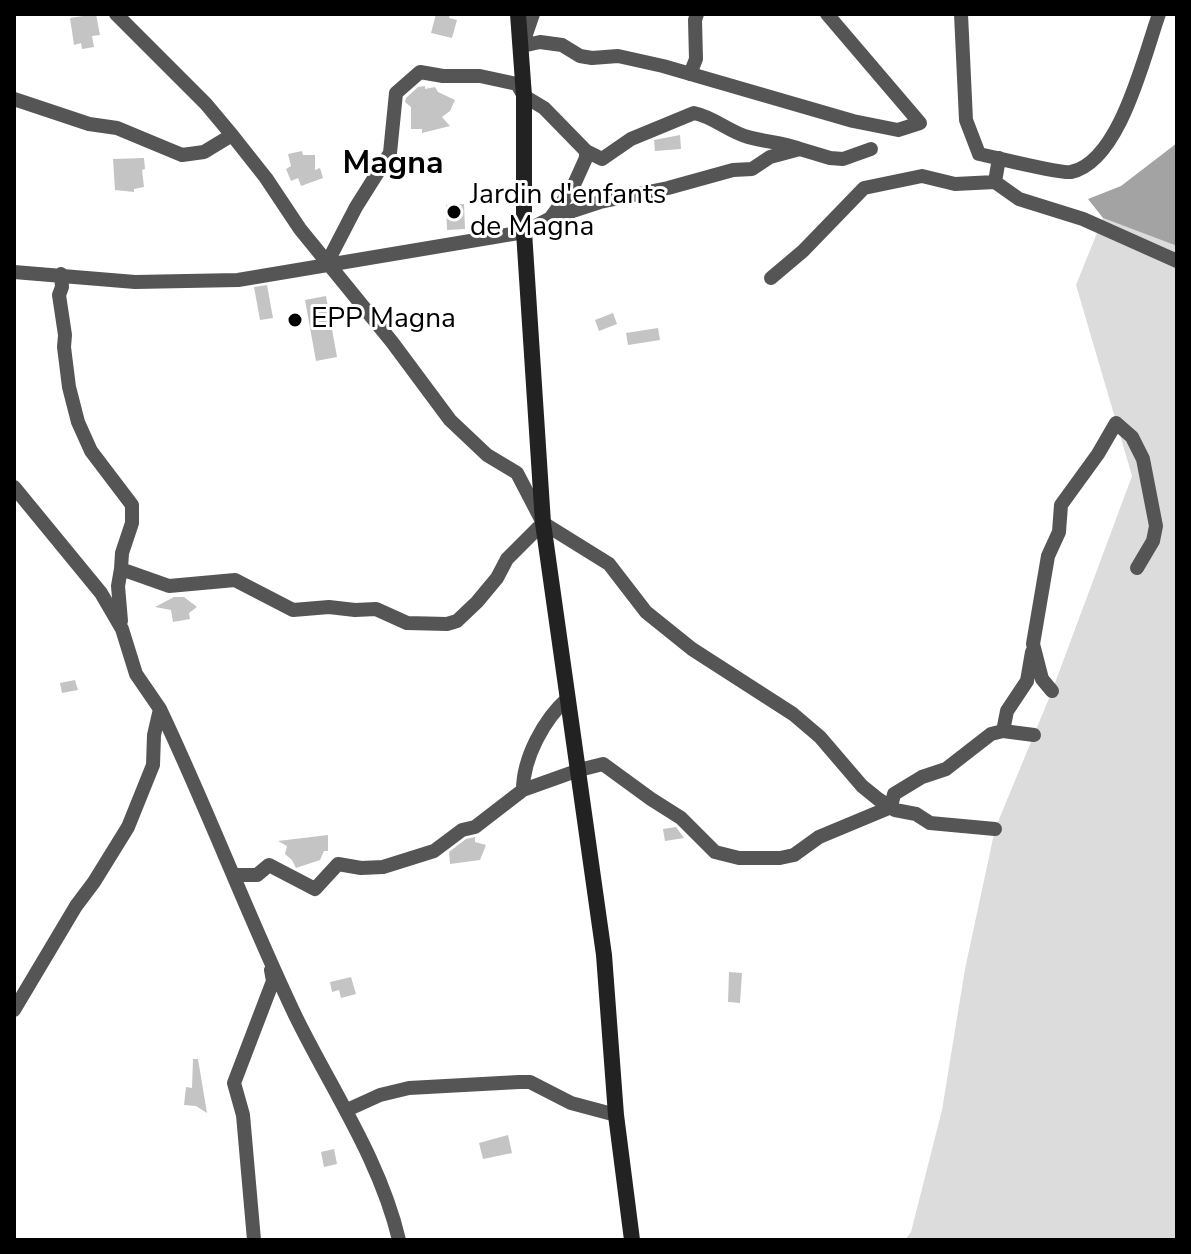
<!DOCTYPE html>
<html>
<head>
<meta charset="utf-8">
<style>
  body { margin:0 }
  #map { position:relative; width:1191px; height:1254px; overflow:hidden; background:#fff; font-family:"Nunito Sans",sans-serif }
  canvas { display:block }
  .frame { position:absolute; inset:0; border:16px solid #000; pointer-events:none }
</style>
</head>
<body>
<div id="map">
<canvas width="1191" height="1254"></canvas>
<div class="frame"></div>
</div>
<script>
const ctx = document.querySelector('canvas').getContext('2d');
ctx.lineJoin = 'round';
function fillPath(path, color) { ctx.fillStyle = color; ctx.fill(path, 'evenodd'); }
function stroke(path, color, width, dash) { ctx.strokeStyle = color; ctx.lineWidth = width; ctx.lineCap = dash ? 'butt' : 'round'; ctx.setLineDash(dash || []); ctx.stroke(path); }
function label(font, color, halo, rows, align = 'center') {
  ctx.font = font + ' "Nunito Sans",sans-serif'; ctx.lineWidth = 6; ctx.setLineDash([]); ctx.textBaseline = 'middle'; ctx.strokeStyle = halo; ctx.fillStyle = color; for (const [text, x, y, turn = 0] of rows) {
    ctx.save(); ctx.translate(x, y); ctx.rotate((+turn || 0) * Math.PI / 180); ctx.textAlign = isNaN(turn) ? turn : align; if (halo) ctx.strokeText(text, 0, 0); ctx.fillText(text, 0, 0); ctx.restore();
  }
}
fillPath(new Path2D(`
  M 1103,218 L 1177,246 L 1177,1240 L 905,1240 L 911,1232 L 942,1110 L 965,969 L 995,829 L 1052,691 L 1132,476 L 1076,285 Z`), '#dcdcdc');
fillPath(new Path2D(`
  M 1177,143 L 1177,246 L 1103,218 L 1088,199 L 1121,186 Z`), '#a3a3a3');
fillPath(new Path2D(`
  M 96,14 L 100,35 L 92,36 L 94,47 L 82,49 L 81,43 L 74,45 L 70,18 Z
  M 436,14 L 450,14 L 449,18 L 457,20 L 452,38 L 431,33 Z
  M 425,86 L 425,89 L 435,87 L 438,92 L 455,100 L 450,111 L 442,117 L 450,126 L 422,133 L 422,129 L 411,129 L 411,107 L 405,102 L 406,98 L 418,87 Z
  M 680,135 L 681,149 L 655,151 L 654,140 Z
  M 302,151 L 303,155 L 315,155 L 315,170 L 320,168 L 323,178 L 301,186 L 298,178 L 291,181 L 286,169 L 291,166 L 288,154 Z
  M 144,158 L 145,169 L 142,170 L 144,187 L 134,189 L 134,192 L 115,190 L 113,159 Z
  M 464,204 L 465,229 L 447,230 L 446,205 Z
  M 267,285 L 273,318 L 260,320 L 254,287 Z
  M 326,296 L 337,357 L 316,361 L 305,300 Z
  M 613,313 L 617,324 L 599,331 L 595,320 Z
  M 658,328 L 660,340 L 628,345 L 626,333 Z
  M 174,597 L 184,597 L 197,607 L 189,613 L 190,619 L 173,622 L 171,610 L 155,607 Z
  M 75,680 L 78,690 L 62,693 L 60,683 Z
  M 676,827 L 684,838 L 665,841 L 663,829 Z
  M 328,835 L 328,851 L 324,851 L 320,860 L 296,868 L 292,860 L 285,854 L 287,846 L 278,841 Z
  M 475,837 L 475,842 L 486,845 L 480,860 L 450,864 L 449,852 L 466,839 Z
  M 729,972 L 742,973 L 740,1003 L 728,1002 Z
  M 351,977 L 356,994 L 341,998 L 339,990 L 332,992 L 330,982 Z
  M 193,1059 L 198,1059 L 207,1113 L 196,1106 L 184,1105 L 186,1087 L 192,1088 Z
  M 508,1135 L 512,1153 L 483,1159 L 479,1143 Z
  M 334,1149 L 337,1164 L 324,1167 L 321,1152 Z`), '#c4c4c4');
stroke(new Path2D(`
  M 116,14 L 206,104 L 232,135 L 266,178 L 300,229 L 392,342 L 450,420 L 487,455 L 517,473 L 543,523 L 609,564 L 646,612 L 692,649 L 793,714 L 820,737 L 862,786 L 878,799 L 895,810 L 916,814 L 930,823 L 995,829
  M 961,14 L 966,120 L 979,154 C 994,157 1060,174 1071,172 C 1120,162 1144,56 1159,14
  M 522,46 L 540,42 L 562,45 L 580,56 L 592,58 L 618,56 L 663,66 L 853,121 L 898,130 L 920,123 L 827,14
  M 522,46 L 533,14
  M 690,74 L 696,59 L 695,20 L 697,14
  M 14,99 L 89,124 L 117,128 L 182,155 L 204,152 L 232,135
  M 586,151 L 602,159 L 631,139 L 694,113 C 714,117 729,132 748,137 C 765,142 783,142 800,149
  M 999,158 L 995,182 L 1019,199 L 1083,219 L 1177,261
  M 327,263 L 356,207 L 390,153 L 396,93 L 420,72 L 443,76 L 480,76 L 517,84 L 524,96 L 544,108 L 586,151 L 586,158 L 572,189 L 552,216
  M 14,272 L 135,282 L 238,280 L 524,232 L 551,218 L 600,202 L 668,188 L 733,170 L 752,169 L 770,157 L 800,149 L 830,158 L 843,159 L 871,149
  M 61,274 L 62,287 L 59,295 L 65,335 L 64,347 L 69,387 L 78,422 L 91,451 L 132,505 L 132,523 L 122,553 L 121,569
  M 771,278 L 803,251 L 864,188 L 922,176 L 955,184 L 995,182
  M 14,487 L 101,593 L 122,629 L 136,674 L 160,709 C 208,810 247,914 295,1015 C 331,1089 380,1159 399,1240
  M 121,621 L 118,586 L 121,569 L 169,586 L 235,580 L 293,610 L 329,607 L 355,610 L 376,609 L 407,623 L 447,624 L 457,621 L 477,602 L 497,578 L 507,559 L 543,523
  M 1052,691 L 1042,679 L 1033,644 L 1048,556 L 1059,532 L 1061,505 L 1098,454 L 1116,423 L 1132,437 L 1143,459 L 1156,526 L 1153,541 L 1137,568
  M 1003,731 L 1007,711 L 1027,681 L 1032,652
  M 523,790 C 523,758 544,719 568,698
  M 235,875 L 257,875 L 269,865 L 315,889 L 338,864 L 361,868 L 383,867 L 434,851 L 462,830 L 475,827 L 523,790 L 579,770 L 603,764 L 651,799 L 681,818 L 715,852 L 739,858 L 780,858 L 794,855 L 819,837 L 891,807 L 894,794 L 922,777 L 946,769 L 991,734 L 1003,731 L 1034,735
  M 14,1010 L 76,906 L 94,882 L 128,827 L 153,765 L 154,735 L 160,709
  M 347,1110 L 380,1095 L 409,1088 L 519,1082 L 530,1082 L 571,1103 L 616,1115
  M 254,1240 L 243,1115 L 234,1083 L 273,981 L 271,970`), '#555', 14);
stroke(new Path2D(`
  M 518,14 L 524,96 L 524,232 L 543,523 L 604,955 L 616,1115 L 632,1240`), '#222', 16);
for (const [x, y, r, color] of [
  [454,212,8,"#000"],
  [295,320,8,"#000"]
]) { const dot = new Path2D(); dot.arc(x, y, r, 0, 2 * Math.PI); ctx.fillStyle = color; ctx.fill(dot); stroke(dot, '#fff', 3); }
label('28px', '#000', '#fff', [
  ["Jardin d'enfants",470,196],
  ["de Magna",470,228],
  ["EPP Magna",311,320]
], 'left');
label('bold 32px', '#000', '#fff', [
  ["Magna",393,165]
]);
</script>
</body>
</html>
